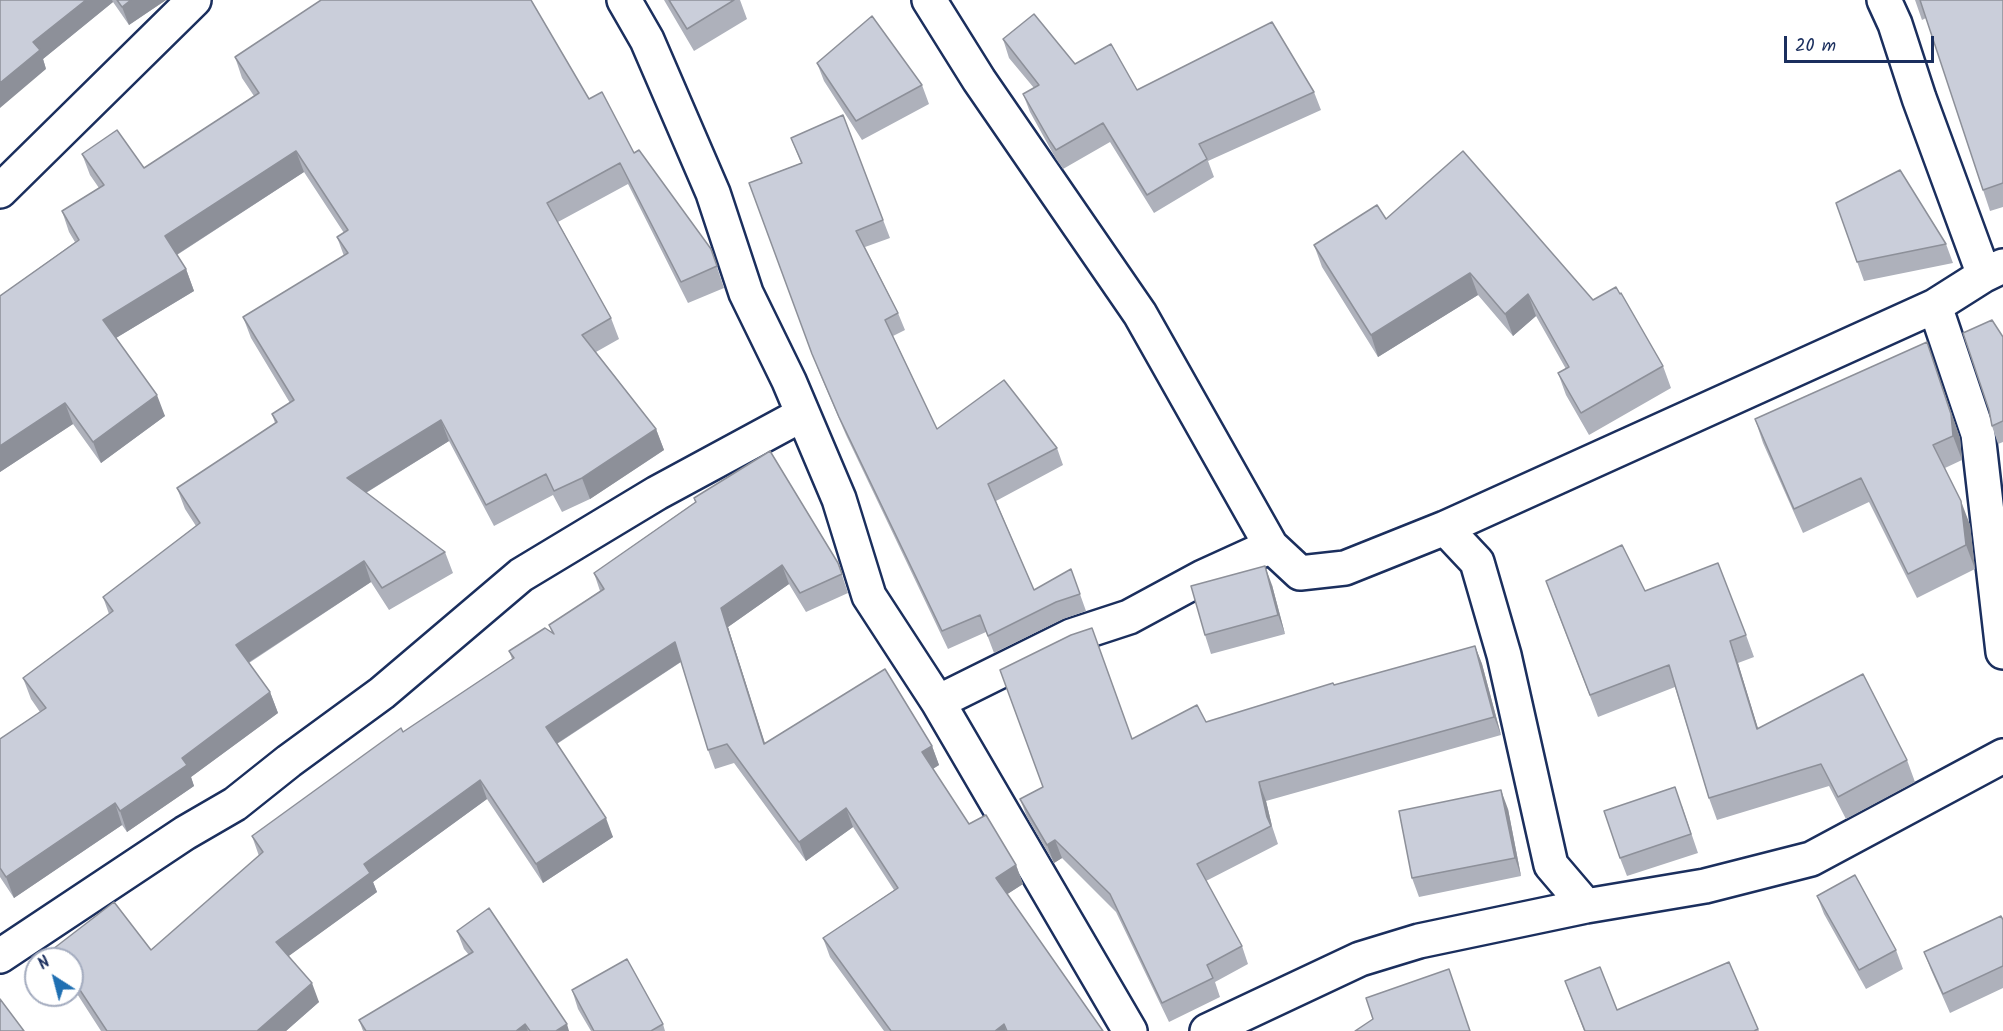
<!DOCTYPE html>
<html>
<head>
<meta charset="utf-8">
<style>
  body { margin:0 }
  #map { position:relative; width:2003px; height:1031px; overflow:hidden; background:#fff; font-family:Kalam,sans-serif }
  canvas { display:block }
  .north { position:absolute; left:24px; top:947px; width:60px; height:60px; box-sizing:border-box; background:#fff; border:2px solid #a4acbf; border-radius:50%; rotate:324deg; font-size:16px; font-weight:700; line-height:24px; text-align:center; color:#1b2f5e }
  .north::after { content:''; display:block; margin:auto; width:21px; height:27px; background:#1f6fb2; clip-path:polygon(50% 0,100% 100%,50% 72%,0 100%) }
  .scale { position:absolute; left:1784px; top:36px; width:150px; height:27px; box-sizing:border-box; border:3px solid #1b2f5e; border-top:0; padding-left:8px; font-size:18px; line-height:21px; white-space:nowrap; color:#1b2f5e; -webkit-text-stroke:4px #fff; paint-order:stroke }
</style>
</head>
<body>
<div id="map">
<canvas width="2003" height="1031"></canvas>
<div class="north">N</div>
<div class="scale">20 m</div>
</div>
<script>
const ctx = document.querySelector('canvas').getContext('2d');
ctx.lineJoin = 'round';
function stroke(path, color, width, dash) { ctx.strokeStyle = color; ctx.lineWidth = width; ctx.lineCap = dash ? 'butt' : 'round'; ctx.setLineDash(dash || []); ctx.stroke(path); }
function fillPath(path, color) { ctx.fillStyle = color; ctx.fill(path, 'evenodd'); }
const minor = new Path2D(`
  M 624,0 L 647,40 L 713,193 L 746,293 L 789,381 L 839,499 L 869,596 L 938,702 L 1130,1031
  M 929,0 L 979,80 L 1140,314 L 1271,546 L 1300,573 L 1345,568 L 1445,528 L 1935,306 L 1984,275 L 2003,266
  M 1884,0 L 1895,24 L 1919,98 L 1984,275
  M 0,191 L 194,0
  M 1935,306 L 1978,434 L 2003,652
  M 1445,528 L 1477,562 L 1504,655 L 1551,865 L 1586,906
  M 938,702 L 1071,636 L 1129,617 L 1203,577 L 1271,546
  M 0,956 L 185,833 L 235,804 L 289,761 L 382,693 L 521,575 L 657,493 L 803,414
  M 1207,1031 L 1360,959 L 1419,941 L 1586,906 L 1705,886 L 1811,859 L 2003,756`);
stroke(minor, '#1b2f5e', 38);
stroke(minor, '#fff', 33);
fillPath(new Path2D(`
  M 0,0 L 166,0 L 129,25 L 113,2 L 43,59 L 46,69 Z
  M 664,0 L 740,0 L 747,19 L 694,51 Z
  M 1915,0 L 2003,0 L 2003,207 L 1990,211 L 1926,18 L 1922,20 Z
  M 1003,39 L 1075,64 L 1137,90 L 1314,92 L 1321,110 L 1208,161 L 1214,177 L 1154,213 L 1110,142 L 1063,169 L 1056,159 L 1030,112 L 1023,94 L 1034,88 L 1009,58 Z
  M 235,57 L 589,99 L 711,249 L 724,288 L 688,303 L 628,184 L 558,222 L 611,318 L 619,339 L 596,352 L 656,429 L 664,450 L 590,499 L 562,512 L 553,495 L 494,526 L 449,441 L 366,493 L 445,552 L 453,573 L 389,610 L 371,582 L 249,663 L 270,692 L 278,713 L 191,777 L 194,786 L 127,832 L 122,825 L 14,898 L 0,877 L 0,739 L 40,712 L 31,699 L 23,678 L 109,614 L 103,597 L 196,526 L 185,509 L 177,488 L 275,423 L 272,414 L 290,403 L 251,338 L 243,317 L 344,256 L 337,237 L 344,233 L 304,172 L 177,255 L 186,269 L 194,291 L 116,338 L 165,416 L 101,463 L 73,424 L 0,472 L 0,296 L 75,242 L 69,232 L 62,211 L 99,188 L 90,175 L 82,154 L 144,168 L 254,96 L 242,78 Z
  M 817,63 L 922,85 L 929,104 L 862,140 L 824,81 Z
  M 843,115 L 890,238 L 865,247 L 898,313 L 905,330 L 893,336 L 937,429 L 1057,448 L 1063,465 L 996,501 L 1034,590 L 1071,569 L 1086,611 L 1063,619 L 994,653 L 986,632 L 948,649 L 846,435 L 819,372 L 749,183 L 801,163 L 791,138 Z
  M 1836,203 L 1946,244 L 1953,263 L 1864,281 Z
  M 1386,219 L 1593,300 L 1663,366 L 1671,388 L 1589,435 L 1566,395 L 1558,373 L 1566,369 L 1536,316 L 1513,336 L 1478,295 L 1378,357 L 1322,267 L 1314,245 Z
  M 2003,337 L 2003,442 L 1998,444 L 1992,426 Z
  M 1935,366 L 1960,438 L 1962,460 L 1945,468 L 1970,525 L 1975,569 L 1917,598 L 1869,502 L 1803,533 L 1763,443 L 1755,419 Z
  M 694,498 L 838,563 L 848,593 L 806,612 L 789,584 L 728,627 L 765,743 L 932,746 L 939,765 L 933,769 L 969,824 L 1016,865 L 1023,884 L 1007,894 L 1103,1031 L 884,1031 L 830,957 L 823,938 L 894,890 L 853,827 L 806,861 L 734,763 L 715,769 L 708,750 L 681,662 L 557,744 L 613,837 L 543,883 L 487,799 L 373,882 L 377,892 L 288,956 L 319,1002 L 286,1031 L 101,1031 L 72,986 L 72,959 L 57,959 L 53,949 L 151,950 L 259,856 L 252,836 L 403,732 L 512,659 L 509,651 L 552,633 L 549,625 L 600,591 L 594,573 L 695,502 Z
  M 1272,585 L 1285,634 L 1211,654 L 1205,635 Z
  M 1645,591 L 1746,635 L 1754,657 L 1738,663 L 1758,729 L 1907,760 L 1915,782 L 1846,819 L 1829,786 L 1717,820 L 1709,798 L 1675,687 L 1598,717 L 1554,603 Z
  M 1475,646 L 1482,664 L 1501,735 L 1266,801 L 1272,826 L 1278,844 L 1206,881 L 1242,946 L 1248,964 L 1215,982 L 1220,997 L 1169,1022 L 1116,912 L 1062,858 L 1054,863 L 1027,817 L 1020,799 L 1132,739 L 1206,722 Z
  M 1682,806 L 1698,853 L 1627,876 L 1620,858 Z
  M 1508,809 L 1521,876 L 1419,897 L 1412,878 Z
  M 1817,896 L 1896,950 L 1903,969 L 1866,989 L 1824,914 Z
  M 2003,920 L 2003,988 L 1950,1013 L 1931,970 L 1924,952 Z
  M 457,931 L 569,1031 L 363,1031 L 359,1020 L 469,955 L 464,949 Z
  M 1729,962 L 1759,1031 L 1584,1031 L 1565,981 L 1617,1010 Z
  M 572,990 L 663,1024 L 665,1031 L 591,1031 L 578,1009 Z`), '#aeb1bb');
fillPath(new Path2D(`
  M 86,0 L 112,0 L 113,2 L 43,59 L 46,69 L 0,108 L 0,83 L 33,42 Z
  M 131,0 L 166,0 L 129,25 L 122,7 Z
  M 296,151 L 304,172 L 173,257 L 165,236 Z
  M 186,269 L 194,291 L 111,341 L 103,320 Z
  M 1470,273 L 1478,295 L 1378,357 L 1371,335 Z
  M 1528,294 L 1536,316 L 1513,336 L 1505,314 Z
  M 1927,342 L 1960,438 L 1962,460 L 1953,436 Z
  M 157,395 L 165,416 L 101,463 L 93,442 Z
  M 65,403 L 73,424 L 0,472 L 0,446 Z
  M 441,420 L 449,441 L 354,500 L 347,478 Z
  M 656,429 L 664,450 L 590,499 L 582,478 Z
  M 1961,501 L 1970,525 L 1975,569 L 1966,545 Z
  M 364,561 L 371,582 L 243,666 L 236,645 Z
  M 782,565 L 789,584 L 728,627 L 771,763 L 764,744 L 721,608 Z
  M 1265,566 L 1272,585 L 1285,634 L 1278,615 Z
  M 1730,641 L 1738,663 L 1765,751 L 1757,729 Z
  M 675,642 L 682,661 L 553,746 L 546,727 Z
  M 1475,646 L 1482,664 L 1501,735 L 1494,717 Z
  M 270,692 L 278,713 L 191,777 L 194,786 L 127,832 L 120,811 L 182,758 Z
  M 932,746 L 939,765 L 929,771 L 922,752 Z
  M 480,780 L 487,799 L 373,882 L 377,892 L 282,961 L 276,942 L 364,864 Z
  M 1259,782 L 1266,801 L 1272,826 L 1267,817 Z
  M 1501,790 L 1508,809 L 1521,876 L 1515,858 Z
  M 115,803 L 122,825 L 14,898 L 6,877 Z
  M 846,808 L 853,827 L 806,861 L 799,842 Z
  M 606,818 L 613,837 L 543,883 L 536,864 Z
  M 1055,840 L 1062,858 L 1054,863 L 1047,845 Z
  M 1016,865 L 1023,884 L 1003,897 L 996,878 Z
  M 312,983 L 319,1002 L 286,1031 L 257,1031 Z
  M 525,1024 L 528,1031 L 516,1031 Z
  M 567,1024 L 569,1031 L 556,1031 Z
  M 1004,1024 L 1006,1031 L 995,1031 Z`), '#8d9099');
const building = new Path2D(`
  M 0,0 L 86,0 L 33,42 L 40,50 L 0,83 Z
  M 117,0 L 131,0 L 122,7 Z
  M 321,0 L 531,0 L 589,99 L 602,92 L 634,153 L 639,150 L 711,249 L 717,266 L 681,282 L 620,163 L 547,203 L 611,318 L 582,335 L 656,429 L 582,478 L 554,491 L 546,474 L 486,505 L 441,420 L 347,478 L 445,552 L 382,588 L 364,561 L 236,645 L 270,692 L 182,758 L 187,765 L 120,811 L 115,803 L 6,877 L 0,868 L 0,739 L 46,708 L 23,678 L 113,611 L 103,597 L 200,523 L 177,488 L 277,422 L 272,414 L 294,400 L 243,317 L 348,253 L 337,237 L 348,230 L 296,151 L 165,236 L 186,269 L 103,320 L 157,395 L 93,442 L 65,403 L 0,446 L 0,296 L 79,240 L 62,211 L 104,185 L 82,154 L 117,130 L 144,168 L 259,93 L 235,57 Z
  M 669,0 L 734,0 L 687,29 Z
  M 1920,0 L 2003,0 L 2003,183 L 1983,190 Z
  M 1034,14 L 1075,64 L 1111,44 L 1137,90 L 1272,22 L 1314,92 L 1199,144 L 1207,159 L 1147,195 L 1103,123 L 1056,150 L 1050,141 L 1023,94 L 1039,85 L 1003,39 Z
  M 872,16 L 922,85 L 856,121 L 817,63 Z
  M 843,115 L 883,220 L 856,231 L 898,313 L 885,320 L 937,429 L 1004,380 L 1057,448 L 988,484 L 1034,590 L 1071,569 L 1080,594 L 1056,602 L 988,636 L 980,615 L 942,631 L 839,417 L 812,354 L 749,183 L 802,163 L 791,138 Z
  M 1463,151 L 1593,300 L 1616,287 L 1620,294 L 1621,293 L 1663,366 L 1581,413 L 1558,373 L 1569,367 L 1528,294 L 1505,314 L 1470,273 L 1371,335 L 1314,245 L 1377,205 L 1386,219 Z
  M 1900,170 L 1946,244 L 1857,262 L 1836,203 Z
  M 1992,320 L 2003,337 L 2003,421 L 1992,426 L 1989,410 L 1963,333 Z
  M 1927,342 L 1951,414 L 1953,436 L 1933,445 L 1961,501 L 1966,545 L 1908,574 L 1861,478 L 1794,509 L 1755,419 Z
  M 770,451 L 838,563 L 842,574 L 800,593 L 782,565 L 721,608 L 764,744 L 885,669 L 932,746 L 922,752 L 969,824 L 986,815 L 1016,865 L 996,878 L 1103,1031 L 1007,1031 L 1004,1024 L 995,1031 L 891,1031 L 823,938 L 898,888 L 846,808 L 799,842 L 727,744 L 708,750 L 675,642 L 546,727 L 606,818 L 536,864 L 480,780 L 364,864 L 370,873 L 276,942 L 312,983 L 257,1031 L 107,1031 L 72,978 L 72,959 L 60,959 L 53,949 L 114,902 L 151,950 L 263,852 L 252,836 L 401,728 L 403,732 L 514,658 L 509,651 L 545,628 L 554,634 L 549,625 L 604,589 L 594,573 L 696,502 L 694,498 Z
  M 1622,545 L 1645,591 L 1718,563 L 1746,635 L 1730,641 L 1757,729 L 1863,674 L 1907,760 L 1838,797 L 1821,764 L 1709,798 L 1669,665 L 1590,695 L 1546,581 Z
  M 1265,566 L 1278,615 L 1205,635 L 1191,586 Z
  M 1092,628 L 1132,739 L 1197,705 L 1206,722 L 1333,683 L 1334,685 L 1475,646 L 1494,717 L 1259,782 L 1267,817 L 1271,826 L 1197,864 L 1242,946 L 1207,965 L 1213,978 L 1162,1003 L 1110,894 L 1055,840 L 1047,845 L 1020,799 L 1043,787 L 1000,670 L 1071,635 Z
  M 1675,787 L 1691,834 L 1620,858 L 1604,811 Z
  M 1501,790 L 1515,858 L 1412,878 L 1399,811 Z
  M 1855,875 L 1896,950 L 1859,970 L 1817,896 Z
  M 489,908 L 567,1024 L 556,1031 L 530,1031 L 525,1024 L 516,1031 L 366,1031 L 359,1020 L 473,952 L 457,931 Z
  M 2001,916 L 2003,920 L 2003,966 L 1943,994 L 1924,952 Z
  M 627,959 L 663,1024 L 651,1031 L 594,1031 L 572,990 Z
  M 1729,962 L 1758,1029 L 1754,1031 L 1585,1031 L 1565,981 L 1600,967 L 1617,1010 Z
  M 1449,969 L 1470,1031 L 1355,1031 L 1373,1019 L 1366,998 Z
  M 0,999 L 24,1031 L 0,1031 Z`);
fillPath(building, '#caceda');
stroke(building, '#8d9099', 1.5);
</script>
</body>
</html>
